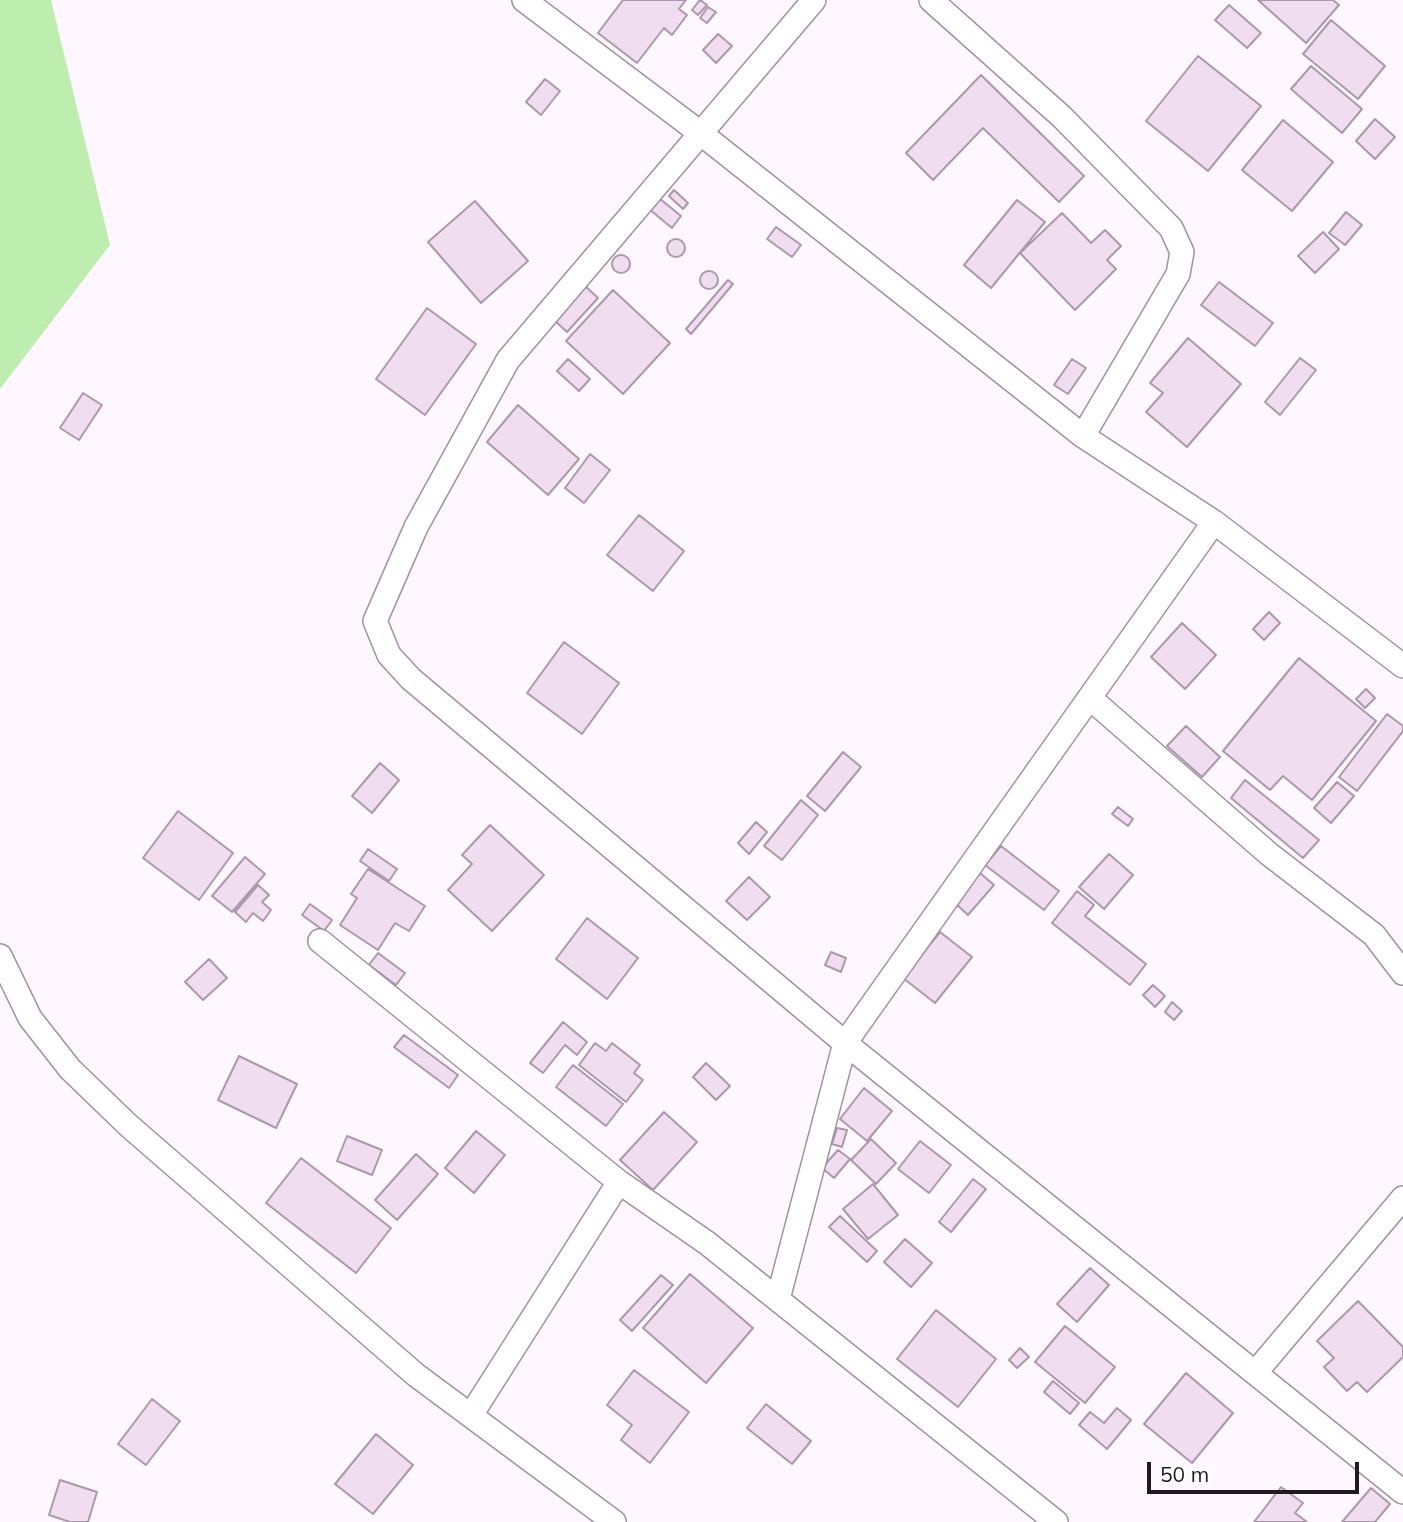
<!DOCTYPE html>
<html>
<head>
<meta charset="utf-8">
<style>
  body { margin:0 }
  #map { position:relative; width:1403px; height:1522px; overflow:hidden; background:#fff7ff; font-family:Mulish,sans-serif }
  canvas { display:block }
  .scale { position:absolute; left:1147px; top:1462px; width:212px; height:32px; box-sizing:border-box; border:4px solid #211a21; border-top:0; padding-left:9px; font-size:21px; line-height:24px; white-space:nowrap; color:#211a21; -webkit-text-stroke:5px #fff; paint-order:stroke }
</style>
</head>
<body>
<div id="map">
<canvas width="1403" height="1522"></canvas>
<div class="scale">50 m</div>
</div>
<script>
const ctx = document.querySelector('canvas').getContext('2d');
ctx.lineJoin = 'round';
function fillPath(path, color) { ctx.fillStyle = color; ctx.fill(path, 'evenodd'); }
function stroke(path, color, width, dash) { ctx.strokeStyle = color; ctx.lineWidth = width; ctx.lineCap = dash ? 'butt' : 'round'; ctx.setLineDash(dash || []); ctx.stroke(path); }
fillPath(new Path2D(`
  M 0,0 L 51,0 L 110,245 L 0,389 Z`), '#bdeeaf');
const building = new Path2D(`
  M 623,0 L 686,0 L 679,9 L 687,15 L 672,35 L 664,28 L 637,63 L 598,33 Z
  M 700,0 L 707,5 L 698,15 L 692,10 Z
  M 1258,0 L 1333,0 L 1339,5 L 1306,43 Z
  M 1229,5 L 1261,33 L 1247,48 L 1215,20 Z
  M 708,7 L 716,12 L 707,23 L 700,18 Z
  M 1331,20 L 1385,66 L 1358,99 L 1303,54 Z
  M 718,34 L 732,46 L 716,63 L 703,50 Z
  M 1198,56 L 1261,106 L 1208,171 L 1146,121 Z
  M 1311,66 L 1362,109 L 1342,133 L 1291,89 Z
  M 981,75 L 1084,176 L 1059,202 L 983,128 L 933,180 L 906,153 Z
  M 545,79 L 560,91 L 541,115 L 526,102 Z
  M 1375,119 L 1395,137 L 1375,159 L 1356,141 Z
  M 1283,120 L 1333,162 L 1292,211 L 1242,170 Z
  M 674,190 L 688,203 L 683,209 L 669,196 Z
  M 659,198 L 681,216 L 672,228 L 649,209 Z
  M 1017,200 L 1045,222 L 991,288 L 964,265 Z
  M 475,201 L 528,261 L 481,303 L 428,242 Z
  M 1346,212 L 1362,225 L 1345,245 L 1329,233 Z
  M 1062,213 L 1091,243 L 1105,230 L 1121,246 L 1107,260 L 1116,269 L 1075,310 L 1020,253 Z
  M 776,227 L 801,245 L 792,257 L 767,239 Z
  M 1323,232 L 1339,249 L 1315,273 L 1298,256 Z
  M667 248a9 9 0 1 1 18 0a9 9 0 1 1-18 0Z
  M612 264a9 9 0 1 1 18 0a9 9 0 1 1-18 0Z
  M700 280a9 9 0 1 1 18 0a9 9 0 1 1-18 0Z
  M 728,280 L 733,284 L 691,334 L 686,329 Z
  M 1219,282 L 1273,323 L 1255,346 L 1201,305 Z
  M 583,284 L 598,298 L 567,332 L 553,319 Z
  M 613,290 L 670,343 L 623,394 L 566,341 Z
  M 427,308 L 476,344 L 425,415 L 376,379 Z
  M 1188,338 L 1241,384 L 1187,447 L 1146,412 L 1163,393 L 1150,383 Z
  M 1300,358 L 1316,370 L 1280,415 L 1265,402 Z
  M 568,359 L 590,379 L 579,391 L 557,371 Z
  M 1072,359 L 1086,368 L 1068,394 L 1054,385 Z
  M 83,393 L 102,405 L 79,440 L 60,428 Z
  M 518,405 L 579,459 L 548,495 L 487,442 Z
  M 590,454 L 610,470 L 584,503 L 565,488 Z
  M 639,515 L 684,551 L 653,591 L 607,555 Z
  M 1269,612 L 1280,623 L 1264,640 L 1253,629 Z
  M 1182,623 L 1216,655 L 1185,689 L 1151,657 Z
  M 564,642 L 619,683 L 582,734 L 527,693 Z
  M 1299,658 L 1376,721 L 1312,800 L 1283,776 L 1270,790 L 1223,751 Z
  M 1366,689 L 1375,698 L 1365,708 L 1356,699 Z
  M 1387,714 L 1403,726 L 1403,731 L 1357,791 L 1339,777 Z
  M 1186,726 L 1220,757 L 1202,777 L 1167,746 Z
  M 843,752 L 861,767 L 825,811 L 807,796 Z
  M 380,763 L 399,780 L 372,813 L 352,796 Z
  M 1245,780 L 1319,840 L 1303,858 L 1231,798 Z
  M 1337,782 L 1354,796 L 1331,823 L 1314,808 Z
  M 801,800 L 818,815 L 782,860 L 764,846 Z
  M 1118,807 L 1133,819 L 1128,826 L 1112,814 Z
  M 178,811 L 233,853 L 199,900 L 143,858 Z
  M 756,822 L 767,832 L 749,854 L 738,843 Z
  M 490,825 L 544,875 L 492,931 L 448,890 L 472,864 L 462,855 Z
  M 1001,846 L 1059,891 L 1044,910 L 985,865 Z
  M 368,849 L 397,869 L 389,881 L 360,861 Z
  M 1109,854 L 1133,875 L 1104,909 L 1079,887 Z
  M 245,857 L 265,874 L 232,912 L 212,896 Z
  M 368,869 L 425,906 L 409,931 L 395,923 L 378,950 L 340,925 L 357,898 L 351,894 Z
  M 980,873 L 994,885 L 968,915 L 954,902 Z
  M 749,877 L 770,897 L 747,920 L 726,901 Z
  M 258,885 L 269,895 L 262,902 L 271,910 L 263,921 L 253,913 L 246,922 L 235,912 Z
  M 1077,891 L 1094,905 L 1085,916 L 1146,964 L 1130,985 L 1052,923 Z
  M 310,904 L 332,920 L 324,931 L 302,915 Z
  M 587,918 L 638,958 L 607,999 L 556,959 Z
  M 940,932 L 972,957 L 935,1003 L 903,978 Z
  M 831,952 L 846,958 L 841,972 L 825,965 Z
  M 378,953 L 405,973 L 396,985 L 369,965 Z
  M 209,959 L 227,978 L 203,1000 L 185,982 Z
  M 1153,985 L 1165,996 L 1155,1007 L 1143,995 Z
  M 1172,1002 L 1182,1011 L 1174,1020 L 1165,1012 Z
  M 563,1022 L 587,1042 L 577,1055 L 565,1045 L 543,1073 L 530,1063 Z
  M 404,1035 L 458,1075 L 449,1088 L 394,1047 Z
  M 595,1043 L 606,1051 L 612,1043 L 640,1065 L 634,1073 L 643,1080 L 626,1102 L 579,1065 Z
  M 239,1056 L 297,1084 L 276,1128 L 218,1100 Z
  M 706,1063 L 730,1086 L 716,1100 L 693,1077 Z
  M 573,1065 L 623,1104 L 606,1126 L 556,1087 Z
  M 864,1088 L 892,1111 L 867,1141 L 840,1119 Z
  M 664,1112 L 697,1142 L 653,1190 L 620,1160 Z
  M 837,1128 L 847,1130 L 842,1147 L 832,1144 Z
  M 476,1131 L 505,1155 L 474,1193 L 445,1168 Z
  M 347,1136 L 382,1150 L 372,1175 L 337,1161 Z
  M 871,1139 L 896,1163 L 876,1184 L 851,1160 Z
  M 920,1141 L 951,1165 L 929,1193 L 898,1169 Z
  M 838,1150 L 850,1159 L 834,1178 L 822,1168 Z
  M 416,1154 L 438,1174 L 397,1220 L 375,1200 Z
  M 301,1158 L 391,1228 L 356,1273 L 266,1203 Z
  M 973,1179 L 986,1189 L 951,1232 L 939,1222 Z
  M 873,1184 L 898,1215 L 868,1239 L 843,1209 Z
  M 840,1216 L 877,1251 L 867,1262 L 829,1227 Z
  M 905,1239 L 932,1263 L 911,1287 L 884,1262 Z
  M 1090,1268 L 1109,1285 L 1077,1322 L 1057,1304 Z
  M 690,1274 L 753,1328 L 706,1383 L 643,1328 Z
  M 661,1275 L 673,1285 L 632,1331 L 620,1320 Z
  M 1358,1301 L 1403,1347 L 1403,1357 L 1367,1392 L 1357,1382 L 1347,1391 L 1324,1367 L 1334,1358 L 1317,1341 Z
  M 936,1310 L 996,1359 L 958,1407 L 897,1359 Z
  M 1065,1326 L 1115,1367 L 1085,1403 L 1035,1362 Z
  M 1020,1348 L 1029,1357 L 1017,1368 L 1009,1360 Z
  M 634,1370 L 689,1412 L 650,1463 L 621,1440 L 632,1425 L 607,1405 Z
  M 1186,1373 L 1233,1413 L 1192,1463 L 1144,1424 Z
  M 1053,1381 L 1079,1403 L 1070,1414 L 1044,1392 Z
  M 152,1399 L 180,1421 L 146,1465 L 118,1444 Z
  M 766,1404 L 811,1441 L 792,1464 L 747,1428 Z
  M 1117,1408 L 1131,1420 L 1107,1449 L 1079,1425 L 1090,1412 L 1104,1423 Z
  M 376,1434 L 413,1465 L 373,1514 L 335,1484 Z
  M 60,1480 L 97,1492 L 88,1522 L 70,1522 L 49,1515 Z
  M 1281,1487 L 1303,1503 L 1295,1513 L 1307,1522 L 1254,1522 Z
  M 1371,1488 L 1390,1504 L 1375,1522 L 1342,1522 Z`);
fillPath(building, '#f0ddf0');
stroke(building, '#ab99ab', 2);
const minor = new Path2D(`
  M 524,0 L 699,132 L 1083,436 L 1214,522 L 1403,666
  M 814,0 L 508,360 L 416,527 L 375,621 L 389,655 L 411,679 L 845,1043 L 1403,1492
  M 931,0 L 1062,117 L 1171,228 L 1182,252 L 1178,274 L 1083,436
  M 1091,699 L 1269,854 L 1374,935 L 1403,973
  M 320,941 L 619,1182 L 471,1415
  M 0,956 L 30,1018 L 70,1069 L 128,1125 L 416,1375 L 614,1522
  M 619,1182 L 707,1243 L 1056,1522
  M 778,1299 L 845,1043 L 1214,522
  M 1255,1373 L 1403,1198`);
stroke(minor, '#a190a1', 26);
stroke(minor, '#fff', 23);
</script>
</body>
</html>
